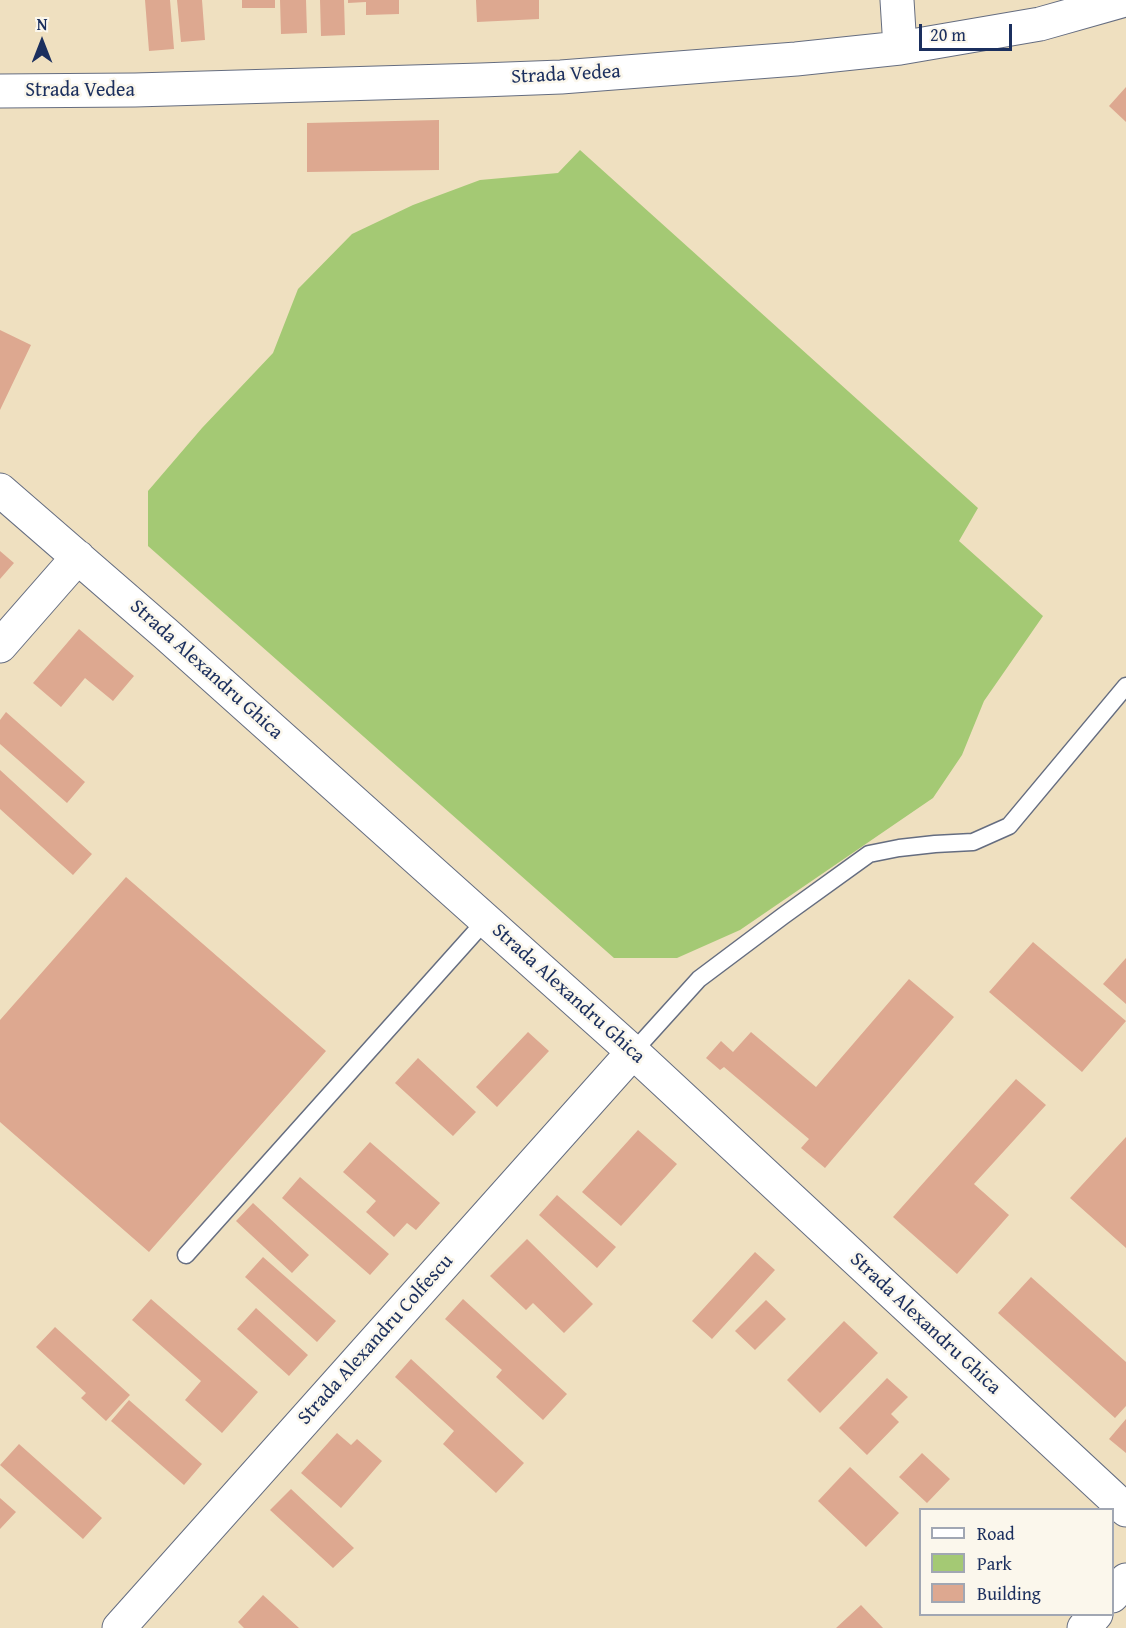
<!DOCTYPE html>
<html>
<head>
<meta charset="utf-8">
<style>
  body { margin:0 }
  #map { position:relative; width:1126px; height:1628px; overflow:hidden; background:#efe0c0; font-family:"Gentium Book Plus",serif }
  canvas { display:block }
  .legend { position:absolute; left:919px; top:1508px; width:195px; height:108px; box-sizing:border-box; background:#fbf7ec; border:2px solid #a1a7b3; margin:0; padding:8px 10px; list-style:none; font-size:18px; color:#1b2f5e }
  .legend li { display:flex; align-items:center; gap:12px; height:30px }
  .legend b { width:30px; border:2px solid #a1a7b3 }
  .north { position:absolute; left:12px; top:12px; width:60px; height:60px; -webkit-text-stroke:4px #fbf7ec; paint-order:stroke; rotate:0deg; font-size:16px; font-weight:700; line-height:24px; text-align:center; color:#1b2f5e }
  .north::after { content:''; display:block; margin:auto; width:21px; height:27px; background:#1b2f5e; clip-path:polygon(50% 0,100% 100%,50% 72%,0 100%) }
  .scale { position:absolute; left:919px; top:24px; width:93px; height:27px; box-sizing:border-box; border:3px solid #1b2f5e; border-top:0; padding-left:8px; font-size:18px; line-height:21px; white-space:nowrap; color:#1b2f5e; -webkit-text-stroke:4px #fbf7ec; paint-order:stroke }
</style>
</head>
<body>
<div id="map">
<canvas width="1126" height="1628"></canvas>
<ul class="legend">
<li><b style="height:8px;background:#fff"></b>Road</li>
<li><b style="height:16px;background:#a4c974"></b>Park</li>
<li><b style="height:16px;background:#dda890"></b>Building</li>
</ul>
<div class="north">N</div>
<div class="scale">20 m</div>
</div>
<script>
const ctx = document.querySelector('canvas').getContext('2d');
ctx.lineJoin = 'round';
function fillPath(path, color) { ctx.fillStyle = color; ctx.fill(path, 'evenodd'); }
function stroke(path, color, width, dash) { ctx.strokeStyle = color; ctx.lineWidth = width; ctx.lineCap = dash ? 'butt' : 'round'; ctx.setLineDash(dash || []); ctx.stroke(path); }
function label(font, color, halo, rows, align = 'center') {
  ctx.font = font + ' "Gentium Book Plus",serif'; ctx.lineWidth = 5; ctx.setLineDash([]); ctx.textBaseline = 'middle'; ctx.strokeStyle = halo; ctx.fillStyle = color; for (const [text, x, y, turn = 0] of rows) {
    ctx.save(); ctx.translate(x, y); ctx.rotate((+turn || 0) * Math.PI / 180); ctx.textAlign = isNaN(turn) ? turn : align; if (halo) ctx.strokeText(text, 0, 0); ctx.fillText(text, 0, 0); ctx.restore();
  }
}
fillPath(new Path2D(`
  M 580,150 L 978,508 L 959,541 L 1043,616 L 984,701 L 962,755 L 933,798 L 740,930 L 677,958 L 614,958 L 148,546 L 148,491 L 202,428 L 273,353 L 298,289 L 352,234 L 413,205 L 480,180 L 558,173 Z`), '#a4c974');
fillPath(new Path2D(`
  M 145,0 L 170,0 L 174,49 L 149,51 Z
  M 177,0 L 202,0 L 205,40 L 181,42 Z
  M 242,0 L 275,0 L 275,8 L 242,8 Z
  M 280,0 L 306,0 L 307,33 L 281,34 Z
  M 320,0 L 344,0 L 345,35 L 321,36 Z
  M 348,0 L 399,0 L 399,14 L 366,15 L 366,2 L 348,3 Z
  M 476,0 L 539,0 L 539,19 L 477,22 Z
  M 1126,87 L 1126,122 L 1109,106 Z
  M 439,120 L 439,170 L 307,172 L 307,123 Z
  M 0,330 L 31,345 L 0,410 Z
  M 0,551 L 14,563 L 0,579 Z
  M 79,629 L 134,676 L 113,701 L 85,678 L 61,707 L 33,683 Z
  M 6,712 L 85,782 L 67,803 L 0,744 L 0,720 Z
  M 0,770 L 92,854 L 73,875 L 0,809 Z
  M 126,877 L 326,1051 L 149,1252 L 0,1122 L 0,1020 Z
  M 1033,942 L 1126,1021 L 1082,1072 L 989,992 Z
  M 1126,958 L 1126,1004 L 1103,984 Z
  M 909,979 L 954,1017 L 825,1168 L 801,1148 L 809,1139 L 724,1067 L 720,1070 L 706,1058 L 721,1041 L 733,1052 L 751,1032 L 816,1087 Z
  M 528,1032 L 549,1051 L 497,1107 L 476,1087 Z
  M 418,1058 L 476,1112 L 453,1136 L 395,1083 Z
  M 1016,1079 L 1046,1105 L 974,1184 L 1009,1215 L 957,1274 L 893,1217 Z
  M 638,1130 L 677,1164 L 621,1226 L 582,1192 Z
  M 1126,1137 L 1126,1248 L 1070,1198 Z
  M 370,1142 L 440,1203 L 416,1230 L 407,1223 L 394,1237 L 366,1212 L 376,1201 L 343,1172 Z
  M 300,1177 L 389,1254 L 370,1275 L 282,1198 Z
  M 557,1195 L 616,1247 L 597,1268 L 539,1215 Z
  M 253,1203 L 309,1255 L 292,1273 L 236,1221 Z
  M 527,1239 L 593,1304 L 564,1333 L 533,1303 L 526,1310 L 490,1276 Z
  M 755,1252 L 775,1270 L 712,1339 L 692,1321 Z
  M 263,1257 L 336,1321 L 317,1342 L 245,1277 Z
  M 1031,1277 L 1126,1362 L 1126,1406 L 1115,1418 L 998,1313 Z
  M 151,1299 L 258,1392 L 222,1433 L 185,1400 L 201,1381 L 132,1320 Z
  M 463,1299 L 567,1394 L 543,1420 L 496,1377 L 502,1370 L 445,1319 Z
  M 766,1300 L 786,1319 L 755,1350 L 735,1331 Z
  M 256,1308 L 308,1355 L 289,1376 L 237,1329 Z
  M 844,1321 L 878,1353 L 820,1413 L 787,1380 Z
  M 55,1327 L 130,1395 L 106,1421 L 81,1398 L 86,1393 L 36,1347 Z
  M 411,1359 L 524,1463 L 496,1493 L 443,1444 L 454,1431 L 395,1377 Z
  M 887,1378 L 908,1397 L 891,1414 L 899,1422 L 867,1455 L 839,1428 Z
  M 129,1400 L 202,1464 L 184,1485 L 111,1421 Z
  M 1126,1419 L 1126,1453 L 1109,1439 Z
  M 337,1433 L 351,1445 L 357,1439 L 382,1461 L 341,1508 L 301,1473 Z
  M 19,1444 L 102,1518 L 83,1539 L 0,1465 Z
  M 922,1453 L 950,1479 L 927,1503 L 899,1477 Z
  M 850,1467 L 899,1513 L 866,1547 L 818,1501 Z
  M 291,1489 L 354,1548 L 333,1568 L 270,1510 Z
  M 0,1498 L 16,1512 L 0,1529 Z
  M 263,1595 L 299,1628 L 244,1628 L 238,1622 Z
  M 861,1605 L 883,1628 L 836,1628 Z`), '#dda890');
const service = new Path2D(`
  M 633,1052 L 699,979 L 783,916 L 869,854 L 899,848 L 935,844 L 973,842 L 1009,826 L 1126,686
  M 186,1255 L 486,920`);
const minor = new Path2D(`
  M 897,0 L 900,48
  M 0,91 L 135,90 L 481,80 L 561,77 L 796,59 L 900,48 L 1040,24 L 1125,0
  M 0,490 L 166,634 L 633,1052 L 1126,1510
  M 0,646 L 78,557
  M 1112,1596 L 1126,1580
  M 119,1628 L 633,1052
  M 1084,1628 L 1096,1614`);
stroke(service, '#656d80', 19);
stroke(minor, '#656d80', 35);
stroke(service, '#fff', 16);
stroke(minor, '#fff', 33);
label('20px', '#1b2f5e', '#fbf7ec', [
  ["Strada Vedea",566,75,-3],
  ["Strada Vedea",80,91],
  ["Strada Alexandru Ghica",206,670,42],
  ["Strada Alexandru Ghica",568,994,42],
  ["Strada Alexandru Ghica",925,1324,43],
  ["Strada Alexandru Colfescu",376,1340,-48]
]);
</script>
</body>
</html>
